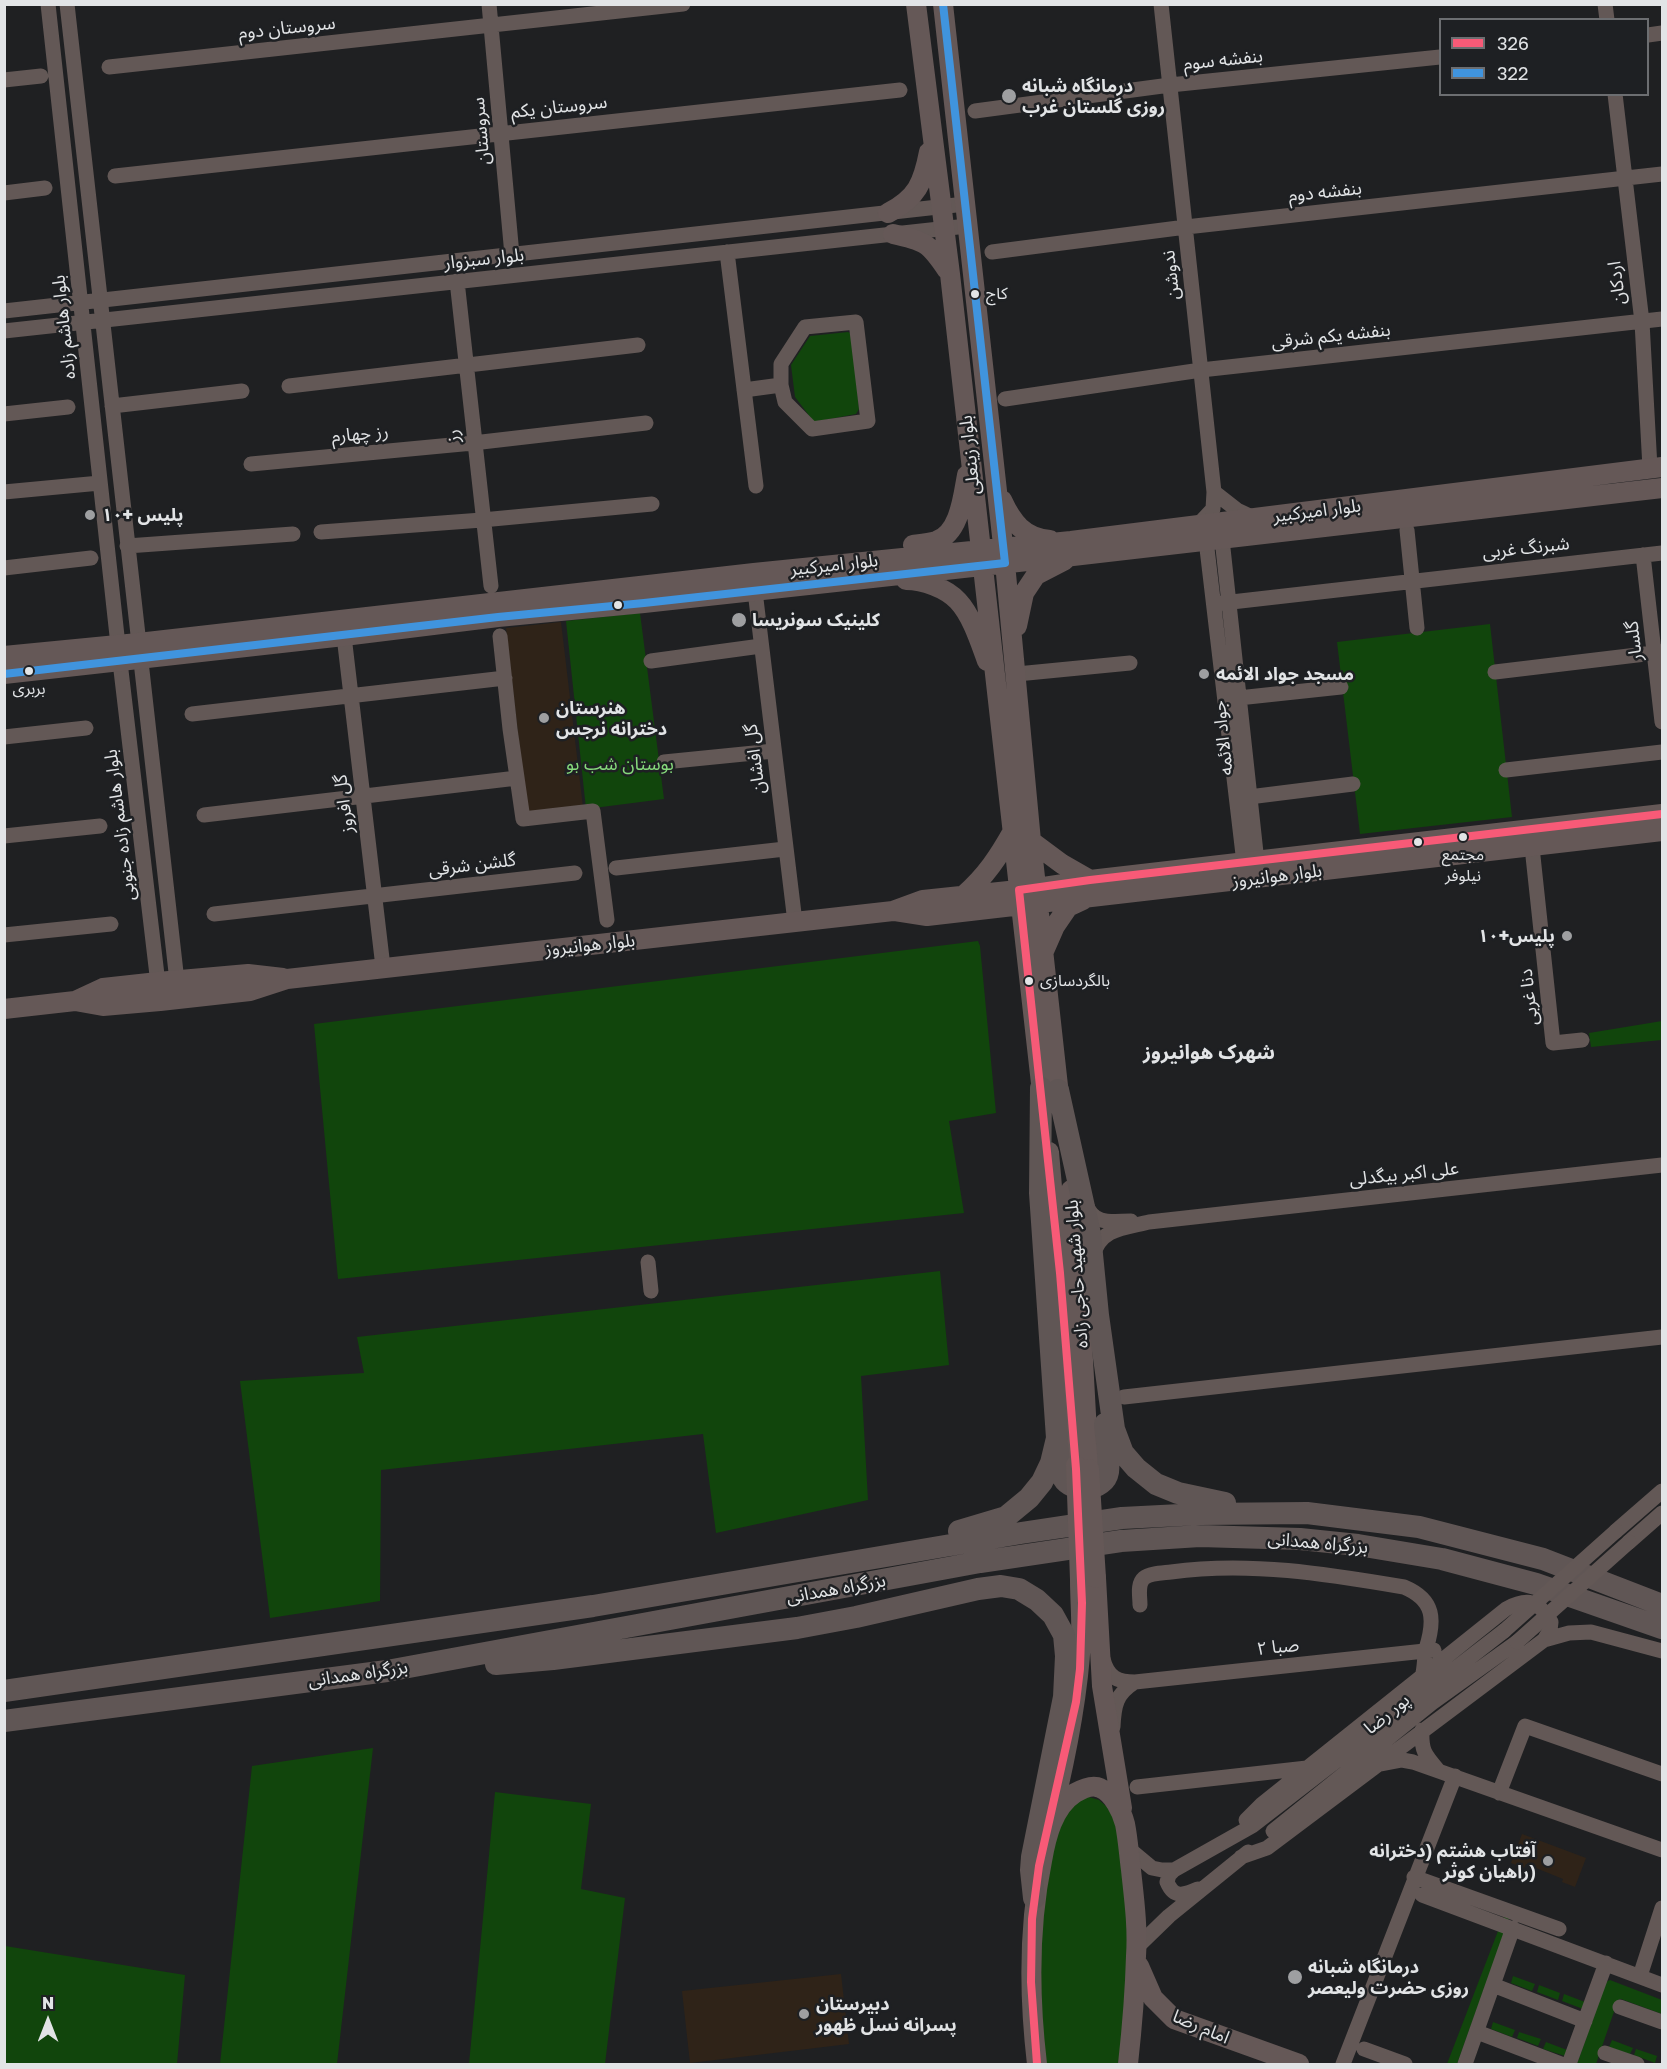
<!DOCTYPE html>
<html>
<head>
<meta charset="utf-8">
<style>
  body { margin:0 }
  #map { position:relative; width:1667px; height:2069px; overflow:hidden; background:#1f2022; font-family:"Golos Text",sans-serif }
  canvas { display:block }
  .frame { position:absolute; inset:0; border:6px solid #e2e4e6; pointer-events:none }
  .legend { position:absolute; left:1439px; top:18px; width:210px; height:78px; box-sizing:border-box; background:#1e2023; border:2px solid #6c6e71; margin:0; padding:8px 10px; list-style:none; font-size:18px; color:#e2e4e6 }
  .legend li { display:flex; align-items:center; gap:12px; height:30px }
  .legend b { width:30px; border:2px solid #6c6e71 }
  .north { position:absolute; left:18px; top:1991px; width:60px; height:60px; -webkit-text-stroke:4px #1e2023; paint-order:stroke; rotate:0deg; font-size:16px; font-weight:700; line-height:24px; text-align:center; color:#e2e4e6 }
  .north::after { content:''; display:block; margin:auto; width:21px; height:27px; background:#e2e4e6; clip-path:polygon(50% 0,100% 100%,50% 72%,0 100%) }
</style>
</head>
<body>
<div id="map">
<canvas width="1667" height="2069"></canvas>
<div class="frame"></div>
<ul class="legend">
<li><b style="height:8px;background:#f75a77"></b>326</li>
<li><b style="height:8px;background:#4094de"></b>322</li>
</ul>
<div class="north">N</div>
</div>
<script>
const ctx = document.querySelector('canvas').getContext('2d');
ctx.lineJoin = 'round';
function fillPath(path, color) { ctx.fillStyle = color; ctx.fill(path, 'evenodd'); }
function stroke(path, color, width, dash) { ctx.strokeStyle = color; ctx.lineWidth = width; ctx.lineCap = dash ? 'butt' : 'round'; ctx.setLineDash(dash || []); ctx.stroke(path); }
function label(font, color, halo, rows, align = 'center') {
  ctx.font = font + ' "Golos Text","Noto Sans Arabic",sans-serif'; ctx.lineWidth = 5; ctx.setLineDash([]); ctx.textBaseline = 'middle'; ctx.strokeStyle = halo; ctx.fillStyle = color; for (const [text, x, y, turn = 0] of rows) {
    ctx.save(); ctx.translate(x, y); ctx.rotate((+turn || 0) * Math.PI / 180); ctx.textAlign = isNaN(turn) ? turn : align; if (halo) ctx.strokeText(text, 0, 0); ctx.fillText(text, 0, 0); ctx.restore();
  }
}
fillPath(new Path2D(`
  M 561,622 L 583,807 L 527,813 L 506,628 Z
  M 1522,1834 L 1586,1858 L 1575,1887 L 1562,1882 L 1563,1879 L 1526,1864 L 1524,1868 L 1511,1863 Z
  M 841,1974 L 849,2044 L 690,2063 L 682,1991 Z`), '#2f2318');
fillPath(new Path2D(`
  M 848,332 L 852,334 L 859,409 L 856,414 L 814,422 L 795,397 L 791,365 L 810,336 Z
  M 640,613 L 664,799 L 586,809 L 566,621 Z
  M 1490,624 L 1512,817 L 1360,834 L 1337,642 Z
  M 978,941 L 980,946 L 996,1113 L 949,1121 L 964,1213 L 338,1279 L 314,1024 Z
  M 1662,1021 L 1662,1040 L 1591,1047 L 1589,1033 Z
  M 940,1271 L 949,1365 L 861,1376 L 868,1500 L 716,1533 L 703,1434 L 381,1470 L 380,1601 L 270,1618 L 240,1381 L 364,1373 L 357,1337 Z
  M 373,1748 L 337,2064 L 220,2064 L 252,1766 Z
  M 495,1792 L 591,1804 L 581,1889 L 625,1898 L 605,2064 L 469,2064 Z
  M 1081,1797 L 1089,1797 L 1099,1800 L 1106,1806 L 1117,1822 L 1128,1925 L 1125,2023 L 1118,2064 L 1046,2064 C 1041,2019 1035,1972 1040,1926 C 1042,1911 1045,1896 1048,1881 C 1053,1850 1057,1820 1081,1797 Z
  M 1507,1915 L 1509,1920 L 1457,2064 L 1447,2064 L 1503,1918 Z
  M 5,1946 L 185,1975 L 177,2064 L 5,2064 Z
  M 1513,1976 L 1535,1984 L 1532,1991 L 1511,1983 Z
  M 1610,1980 L 1662,2000 L 1662,2014 L 1621,1999 L 1618,2000 L 1596,2064 L 1577,2064 L 1603,1990 L 1606,1982 Z
  M 1539,1985 L 1560,1993 L 1558,2000 L 1537,1992 Z
  M 1564,1994 L 1585,2002 L 1583,2009 L 1562,2001 Z
  M 1493,2022 L 1515,2030 L 1512,2037 L 1491,2029 Z
  M 1519,2032 L 1541,2039 L 1538,2046 L 1517,2038 Z
  M 1612,2040 L 1633,2048 L 1630,2054 L 1609,2047 Z
  M 1546,2042 L 1567,2050 L 1565,2056 L 1543,2049 Z
  M 1636,2049 L 1657,2056 L 1655,2063 L 1634,2055 Z`), '#11450c');
stroke(new Path2D(`
  M 48,4 L 118,645 L 159,992
  M 67,4 L 178,990
  M 489,4 L 512,255
  M 1161,4 L 1214,492 L 1213,509 L 1198,525
  M 1605,4 L 1607,20
  M 1648,35 L 1662,33
  M 109,67 L 683,4
  M 4,80 L 41,76
  M 1615,94 L 1642,322 L 1650,468
  M 975,111 L 1170,85 L 1440,57
  M 115,176 L 900,90
  M 4,193 L 45,188
  M 727,252 L 756,486
  M 992,252 L 1186,227 L 1662,174
  M 457,281 L 491,586
  M 4,311 L 965,204
  M 4,331 L 967,226
  M 289,386 L 638,345
  M 744,390 L 781,385 L 781,364 L 805,327 L 856,322 L 868,421 L 812,429 L 785,402 L 781,385
  M 1005,399 L 1201,370 L 1662,319
  M 112,406 L 242,391
  M 4,414 L 68,407
  M 251,464 L 473,443 L 646,423
  M 4,492 L 100,483
  M 1214,492 L 1237,510 L 1254,518
  M 1407,530 L 1417,628
  M 321,532 L 482,520 L 652,504
  M 1222,539 L 1257,862
  M 1206,540 L 1244,863
  M 127,546 L 293,534
  M 1643,555 L 1662,722
  M 4,568 L 91,558
  M 755,591 L 795,922
  M 1214,604 L 1662,553
  M 344,636 L 383,967
  M 500,636 L 510,729 L 523,819 L 593,811 L 607,920
  M 651,661 L 761,646
  M 1495,672 L 1662,652
  M 1017,674 L 1130,663
  M 1229,699 L 1341,687
  M 192,714 L 505,678
  M 4,737 L 86,728
  M 664,762 L 774,751
  M 1506,770 L 1662,752
  M 1241,798 L 1353,784
  M 204,815 L 517,778
  M 4,836 L 100,826
  M 1532,847 L 1553,1043 L 1582,1040
  M 616,868 L 785,849
  M 214,914 L 575,873
  M 4,935 L 111,924
  M 1086,1204 C 1094,1226 1112,1221 1131,1221
  M 1093,1256 C 1100,1228 1125,1228 1149,1222 L 1662,1165
  M 648,1262 L 651,1291
  M 1124,1397 L 1662,1337
  M 1616,1531 L 1662,1491
  M 1629,1542 L 1662,1513
  M 1140,1605 C 1140,1596 1137,1584 1144,1578 C 1150,1573 1163,1573 1171,1572 C 1249,1561 1327,1574 1404,1587 C 1435,1600 1435,1620 1426,1649 C 1424,1658 1425,1667 1422,1677
  M 1103,1659 C 1108,1678 1118,1682 1135,1682 L 1434,1650
  M 1113,1727 C 1114,1705 1116,1694 1135,1682
  M 1422,1730 C 1421,1751 1425,1755 1438,1770
  M 1381,1764 L 1402,1760 L 1413,1762 L 1662,1850
  M 1137,1787 L 1307,1768
  M 1499,1793 L 1525,1726 L 1662,1774
  M 1246,1820 L 1262,1804 L 1506,1609 C 1528,1597 1539,1601 1551,1622 L 1550,1630 L 1544,1640
  M 1273,1831 L 1432,1703 L 1517,1642
  M 1128,1848 L 1152,1868 L 1162,1870 L 1174,1870 L 1252,1826 L 1504,1631
  M 1241,1857 L 1267,1848 L 1544,1640 L 1569,1633 L 1591,1632 L 1662,1651
  M 1174,1870 L 1169,1875 L 1167,1882 C 1174,1899 1184,1895 1198,1889
  M 1414,1877 L 1559,1929
  M 1422,1895 L 1662,1985
  M 1136,1948 L 1169,1916 L 1248,1852
  M 1640,1976 L 1662,1908
  M 1493,1985 L 1585,2021
  M 1620,2007 L 1662,2022
  M 1477,2032 L 1561,2064
  M 1364,2049 L 1405,2064
  M 1605,2053 L 1637,2064
  M 1343,2064 L 1455,1776
  M 1465,2064 L 1513,1928
  M 1569,2064 L 1606,1963`), '#635856', 15);
stroke(new Path2D(`
  M 916,4 L 950,274 L 1043,1101
  M 943,4 L 1005,563 L 1031,841 L 1060,1104
  M 888,213 C 917,198 923,183 929,152
  M 893,234 C 925,241 929,243 947,270
  M 1002,500 C 1012,522 1024,538 1050,540
  M 913,545 C 920,544 929,543 936,541 C 960,533 963,496 967,475
  M 906,580 C 923,580 946,588 958,601 C 972,616 980,642 987,661
  M 1017,626 L 1024,593 L 1036,575 L 1065,560
  M 4,656 L 138,643 L 754,573 L 1071,541 L 1662,467
  M 4,674 L 344,636 L 498,617 L 644,603 L 1073,556 L 1662,488
  M 1031,841 L 1062,864 L 1090,880
  M 964,895 C 986,876 999,856 1013,831
  M 895,911 L 927,916 L 1662,831
  M 1044,951 L 1055,926 L 1068,907 L 1083,900
  M 75,1001 L 103,1006 L 160,1001 L 250,991 L 287,979 L 893,911 L 923,900 L 1037,888 L 1090,880 L 1662,814
  M 4,1009 L 75,1001 L 103,988 L 158,982 L 248,974 L 283,978
  M 1049,1152 L 1076,1465
  M 1071,1190 L 1076,1232 L 1089,1469
  M 1096,1578 L 1102,1686 L 1122,1808
  M 1052,1814 C 1066,1757 1078,1698 1081,1640 C 1082,1620 1080,1600 1080,1580
  M 1139,1966 L 1153,1998 L 1174,2019 L 1299,2064
  M 1037,2064 C 1029,1996 1028,1929 1042,1861 C 1046,1838 1053,1807 1075,1793 C 1082,1789 1092,1784 1100,1788 C 1113,1793 1122,1812 1125,1824 C 1128,1839 1129,1855 1131,1870 C 1134,1898 1138,1927 1136,1956 C 1135,1992 1132,2028 1128,2064`), '#655857', 20);
stroke(new Path2D(`
  M 1058,1090 L 1090,1234 L 1098,1315 L 1114,1429 L 1123,1453 L 1136,1468 L 1156,1484 L 1178,1493 L 1225,1503
  M 1057,1445 C 1059,1455 1058,1469 1063,1478 C 1072,1494 1105,1491 1108,1472 C 1110,1457 1106,1439 1105,1424
  M 959,1531 L 1006,1517 L 1029,1498 L 1042,1482 L 1051,1463 L 1057,1438 L 1040,1193 L 1041,1088
  M 496,1664 L 553,1659 L 797,1628 L 856,1617 L 978,1589 L 1001,1586 L 1019,1589 L 1037,1600 L 1053,1615 L 1064,1635 L 1066,1656 L 1064,1697 L 1032,1857 L 1031,1870 L 1034,1898
  M 4,1691 L 593,1606 L 1021,1533 L 1122,1518 L 1200,1514 L 1307,1513 L 1419,1527 L 1543,1559 L 1662,1605
  M 4,1721 L 387,1671 L 980,1562 L 1121,1541 L 1200,1536 L 1300,1539 L 1358,1545 L 1442,1559 L 1536,1584 L 1662,1628`), '#605655', 22);
stroke(new Path2D(`
  M 1504,1631 L 1616,1531
  M 1517,1642 L 1629,1542`), '#635856', 15);
stroke(new Path2D(`
  M 1076,1465 L 1080,1580
  M 1089,1469 L 1096,1578`), '#655857', 20);
stroke(new Path2D(`
  M 1037,2064 L 1031,1982 L 1032,1919 L 1039,1866 L 1076,1702 L 1080,1669 L 1082,1603 L 1076,1469 L 1060,1273 L 1019,890 L 1090,880 L 1662,814`), '#f75a77', 8);
stroke(new Path2D(`
  M 4,674 L 498,617 L 644,603 L 1005,563 L 943,4`), '#4094de', 8);
for (const [x, y, r, color] of [
  [1009,96,8,"#9e9fa1"],
  [975,294,5,"#e2e4e6"],
  [90,515,6,"#9e9fa1"],
  [618,605,5,"#e2e4e6"],
  [739,620,8,"#9e9fa1"],
  [29,671,5,"#e2e4e6"],
  [1204,674,6,"#9e9fa1"],
  [544,718,6,"#9e9fa1"],
  [1463,837,5,"#e2e4e6"],
  [1418,842,5,"#e2e4e6"],
  [1567,936,6,"#9e9fa1"],
  [1029,981,5,"#e2e4e6"],
  [1548,1861,6,"#9e9fa1"],
  [1295,1977,8,"#9e9fa1"],
  [804,2014,6,"#9e9fa1"]
]) { const dot = new Path2D(); dot.arc(x, y, r, 0, 2 * Math.PI); ctx.fillStyle = color; ctx.fill(dot); stroke(dot, '#1e2023', 2); }
label('16px', '#e2e4e6', '#1e2023', [
  ["کاج",986,294],
  ["بربری",29,689,"center"],
  ["مجتمع",1463,855,"center"],
  ["نیلوفر",1463,876,"center"],
  ["بالگردسازی",1040,981]
], 'left');
label('18px', '#e2e4e6', '#1e2023', [
  ["سروستان دوم",287,28,-6],
  ["بنفشه سوم",1223,60,-6],
  ["سروستان یکم",559,107,-6],
  ["سروستان",481,131,-95],
  ["بنفشه دوم",1325,192,-6],
  ["بلوار سبزوار",484,259,-6],
  ["ندوشن",1171,275,-96],
  ["اردکان",1617,283,-97],
  ["بلوار هاشم زاده",64,327,-96],
  ["بنفشه یکم شرقی",1331,336,-6],
  ["رز چهارم",360,434,-5],
  ["رز",453,436,-95],
  ["بلوار زینعلی",970,455,-96],
  ["بلوار امیرکبیر",1317,511,-7],
  ["شبرنگ غربی",1526,548,-6],
  ["بلوار امیرکبیر",834,565,-6],
  ["گلسار",1634,641,-97],
  ["جواد الائمه",1223,738,-96],
  ["گل افشان",755,759,-97],
  ["گل افروز",344,804,-97],
  ["بلوار هاشم زاده جنوبی",120,825,-97],
  ["گلشن شرقی",472,865,-7],
  ["بلوار هوانیروز",1277,876,-7],
  ["بلوار هوانیروز",590,945,-6],
  ["دنا غربی",1529,997,-96],
  ["علی اکبر بیگدلی",1404,1174,-6],
  ["بلوار شهید حاجی زاده",1077,1274,-94],
  ["بزرگراه همدانی",1318,1543,5],
  ["بزرگراه همدانی",836,1589,-10],
  ["صبا ۲",1278,1647,-6],
  ["بزرگراه همدانی",358,1674,-8],
  ["پور رضا",1387,1714,-39],
  ["امام رضا",1201,2027,23]
]);
label('bold 18px', '#e2e4e6', '#1e2023', [
  ["درمانگاه شبانه",1022,86],
  ["روزی گلستان غرب",1022,107],
  ["پلیس +۱۰",102,515],
  ["کلینیک سونریسا",752,620],
  ["مسجد جواد الائمه",1216,674],
  ["هنرستان",556,708],
  ["دخترانه نرجس",556,729],
  ["پلیس+۱۰",1555,936,"right"],
  ["آفتاب هشتم (دخترانه",1536,1851,"right"],
  ["راهیان کوثر)",1536,1872,"right"],
  ["درمانگاه شبانه",1308,1967],
  ["روزی حضرت ولیعصر",1308,1988],
  ["دبیرستان",816,2004],
  ["پسرانه نسل ظهور",816,2025]
], 'left');
label('18px', '#86d97c', '#1e2023', [
  ["بوستان شب بو",620,764]
]);
label('bold 20px', '#e2e4e6', '#1e2023', [
  ["شهرک هوانیروز",1209,1053]
]);
</script>
</body>
</html>
